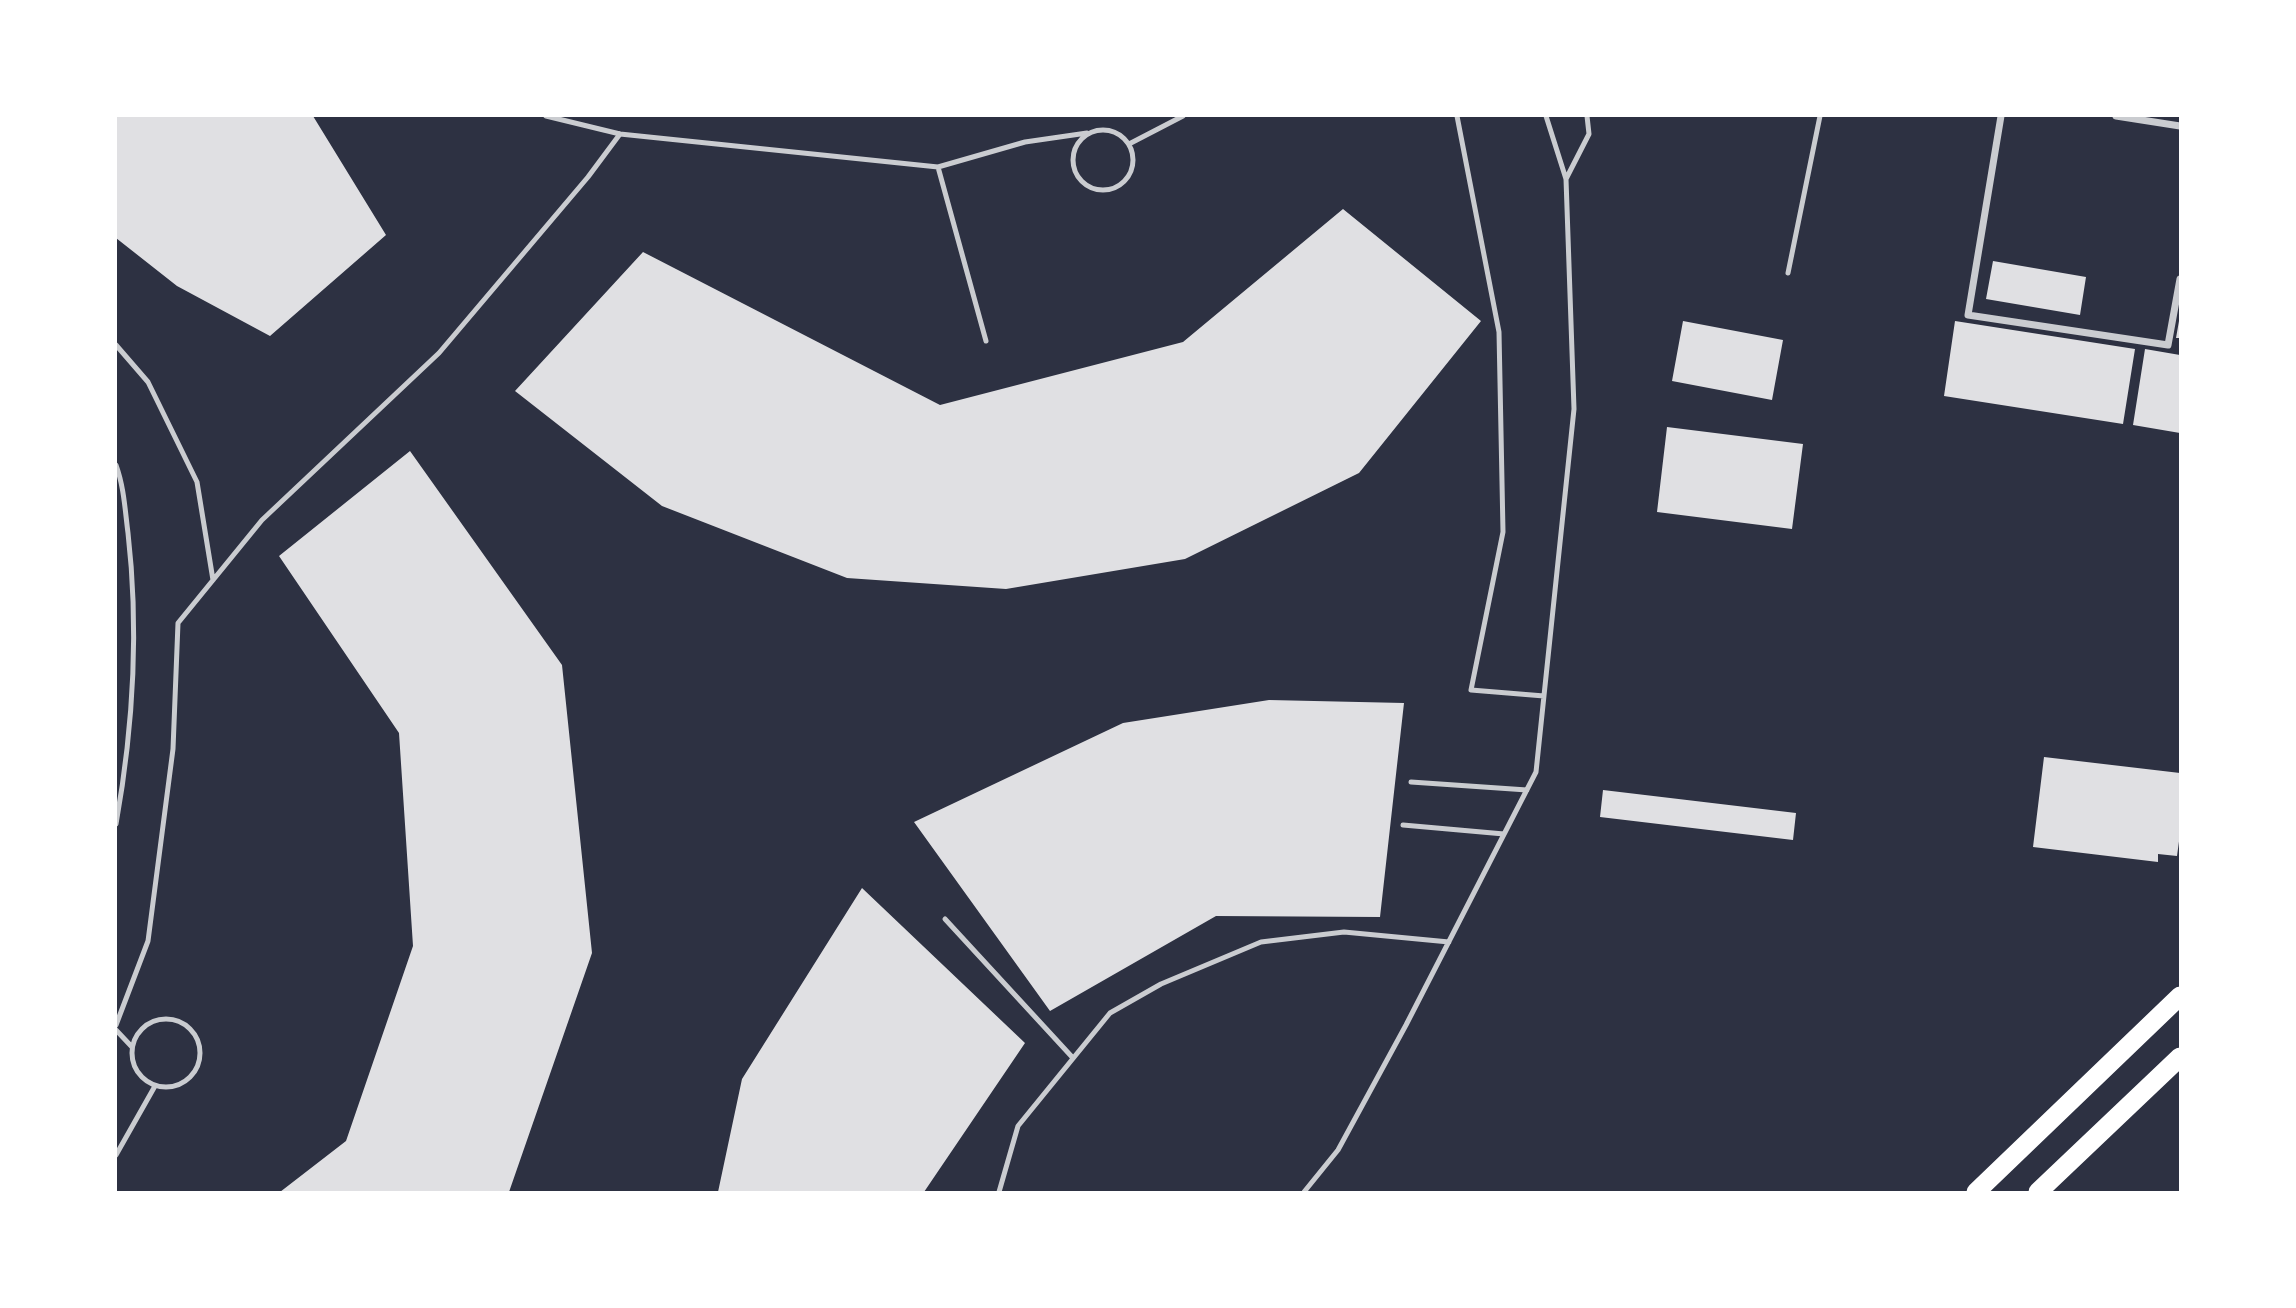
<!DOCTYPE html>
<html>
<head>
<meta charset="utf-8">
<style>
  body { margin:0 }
  #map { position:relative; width:2296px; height:1308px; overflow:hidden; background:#2d3142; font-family:Barlow,sans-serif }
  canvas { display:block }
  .frame { position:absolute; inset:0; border:117px solid #fff; pointer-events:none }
</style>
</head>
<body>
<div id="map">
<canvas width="2296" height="1308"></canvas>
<div class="frame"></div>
</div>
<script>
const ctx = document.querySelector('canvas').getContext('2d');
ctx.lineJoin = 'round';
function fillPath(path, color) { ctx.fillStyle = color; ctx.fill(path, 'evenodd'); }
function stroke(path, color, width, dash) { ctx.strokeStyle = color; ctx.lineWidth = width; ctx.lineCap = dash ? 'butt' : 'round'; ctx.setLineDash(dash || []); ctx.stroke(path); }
fillPath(new Path2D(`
  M 116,116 L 313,116 L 386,235 L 270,336 L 177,286 L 116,238 Z
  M 1343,209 L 1481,321 L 1359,473 L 1185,559 L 1006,589 L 847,578 L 662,506 L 515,391 L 643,252 L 940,405 L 1183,342 Z
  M 1993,261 L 2086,277 L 2080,315 L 1986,299 Z
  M 1683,321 L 1783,340 L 1772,400 L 1672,381 Z
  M 1955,321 L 2135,349 L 2123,424 L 1944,396 Z
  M 2179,321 L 2180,321 L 2180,338 L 2176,338 Z
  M 2145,349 L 2180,355 L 2180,433 L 2133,425 Z
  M 1667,427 L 1803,444 L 1792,529 L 1657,512 Z
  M 410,451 L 562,665 L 592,953 L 509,1192 L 280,1192 L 346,1141 L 413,946 L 399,733 L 279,556 Z
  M 1269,700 L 1404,703 L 1380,917 L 1216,916 L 1050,1011 L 914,822 L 1123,723 Z
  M 2044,757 L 2180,773 L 2180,834 L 2177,856 L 2158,854 L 2158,862 L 2033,847 Z
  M 1603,790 L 1796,813 L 1793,840 L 1600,817 Z
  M 862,888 L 1025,1043 L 924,1192 L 718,1192 L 742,1079 Z`), '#e0e0e3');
stroke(new Path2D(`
  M 546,116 L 620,134 L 938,167 L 1025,142 L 1087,133
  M 1457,116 L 1499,332 L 1503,532 L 1471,690 L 1544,696
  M1073 160a30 30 0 1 1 60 0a30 30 0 1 1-60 0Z
  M 1129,144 L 1183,116
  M 938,167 L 986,341
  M 1566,179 L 1589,134 L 1587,116
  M 1788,273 L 1820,116
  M 116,345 L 148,382 L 197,482 L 213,580
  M 116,465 C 124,487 125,510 128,533 C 139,629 133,729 116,824
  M 1411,782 L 1527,790
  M 1403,825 L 1504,834
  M 945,919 L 1073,1058
  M132 1053a34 34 0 1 1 68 0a34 34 0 1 1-68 0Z
  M 116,1025 L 148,941 L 173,749 L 178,623 L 262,520 L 439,353 L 588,177 L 620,134
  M 116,1030 L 132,1047
  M 116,1155 L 155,1086
  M 999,1192 L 1018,1126 L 1110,1013 L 1161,984 L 1261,942 L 1344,932 L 1449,942
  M 1304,1192 L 1338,1150 L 1406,1025 L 1536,772 L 1574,409 L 1566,179 L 1546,116`), '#caccd0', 5);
stroke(new Path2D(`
  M 2001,116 L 1968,315 L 2168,345 L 2180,279
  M 2116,116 L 2180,126`), '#caccd0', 7);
stroke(new Path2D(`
  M 1976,1192 L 2180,996
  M 2038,1192 L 2180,1057`), '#fff', 19);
</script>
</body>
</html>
